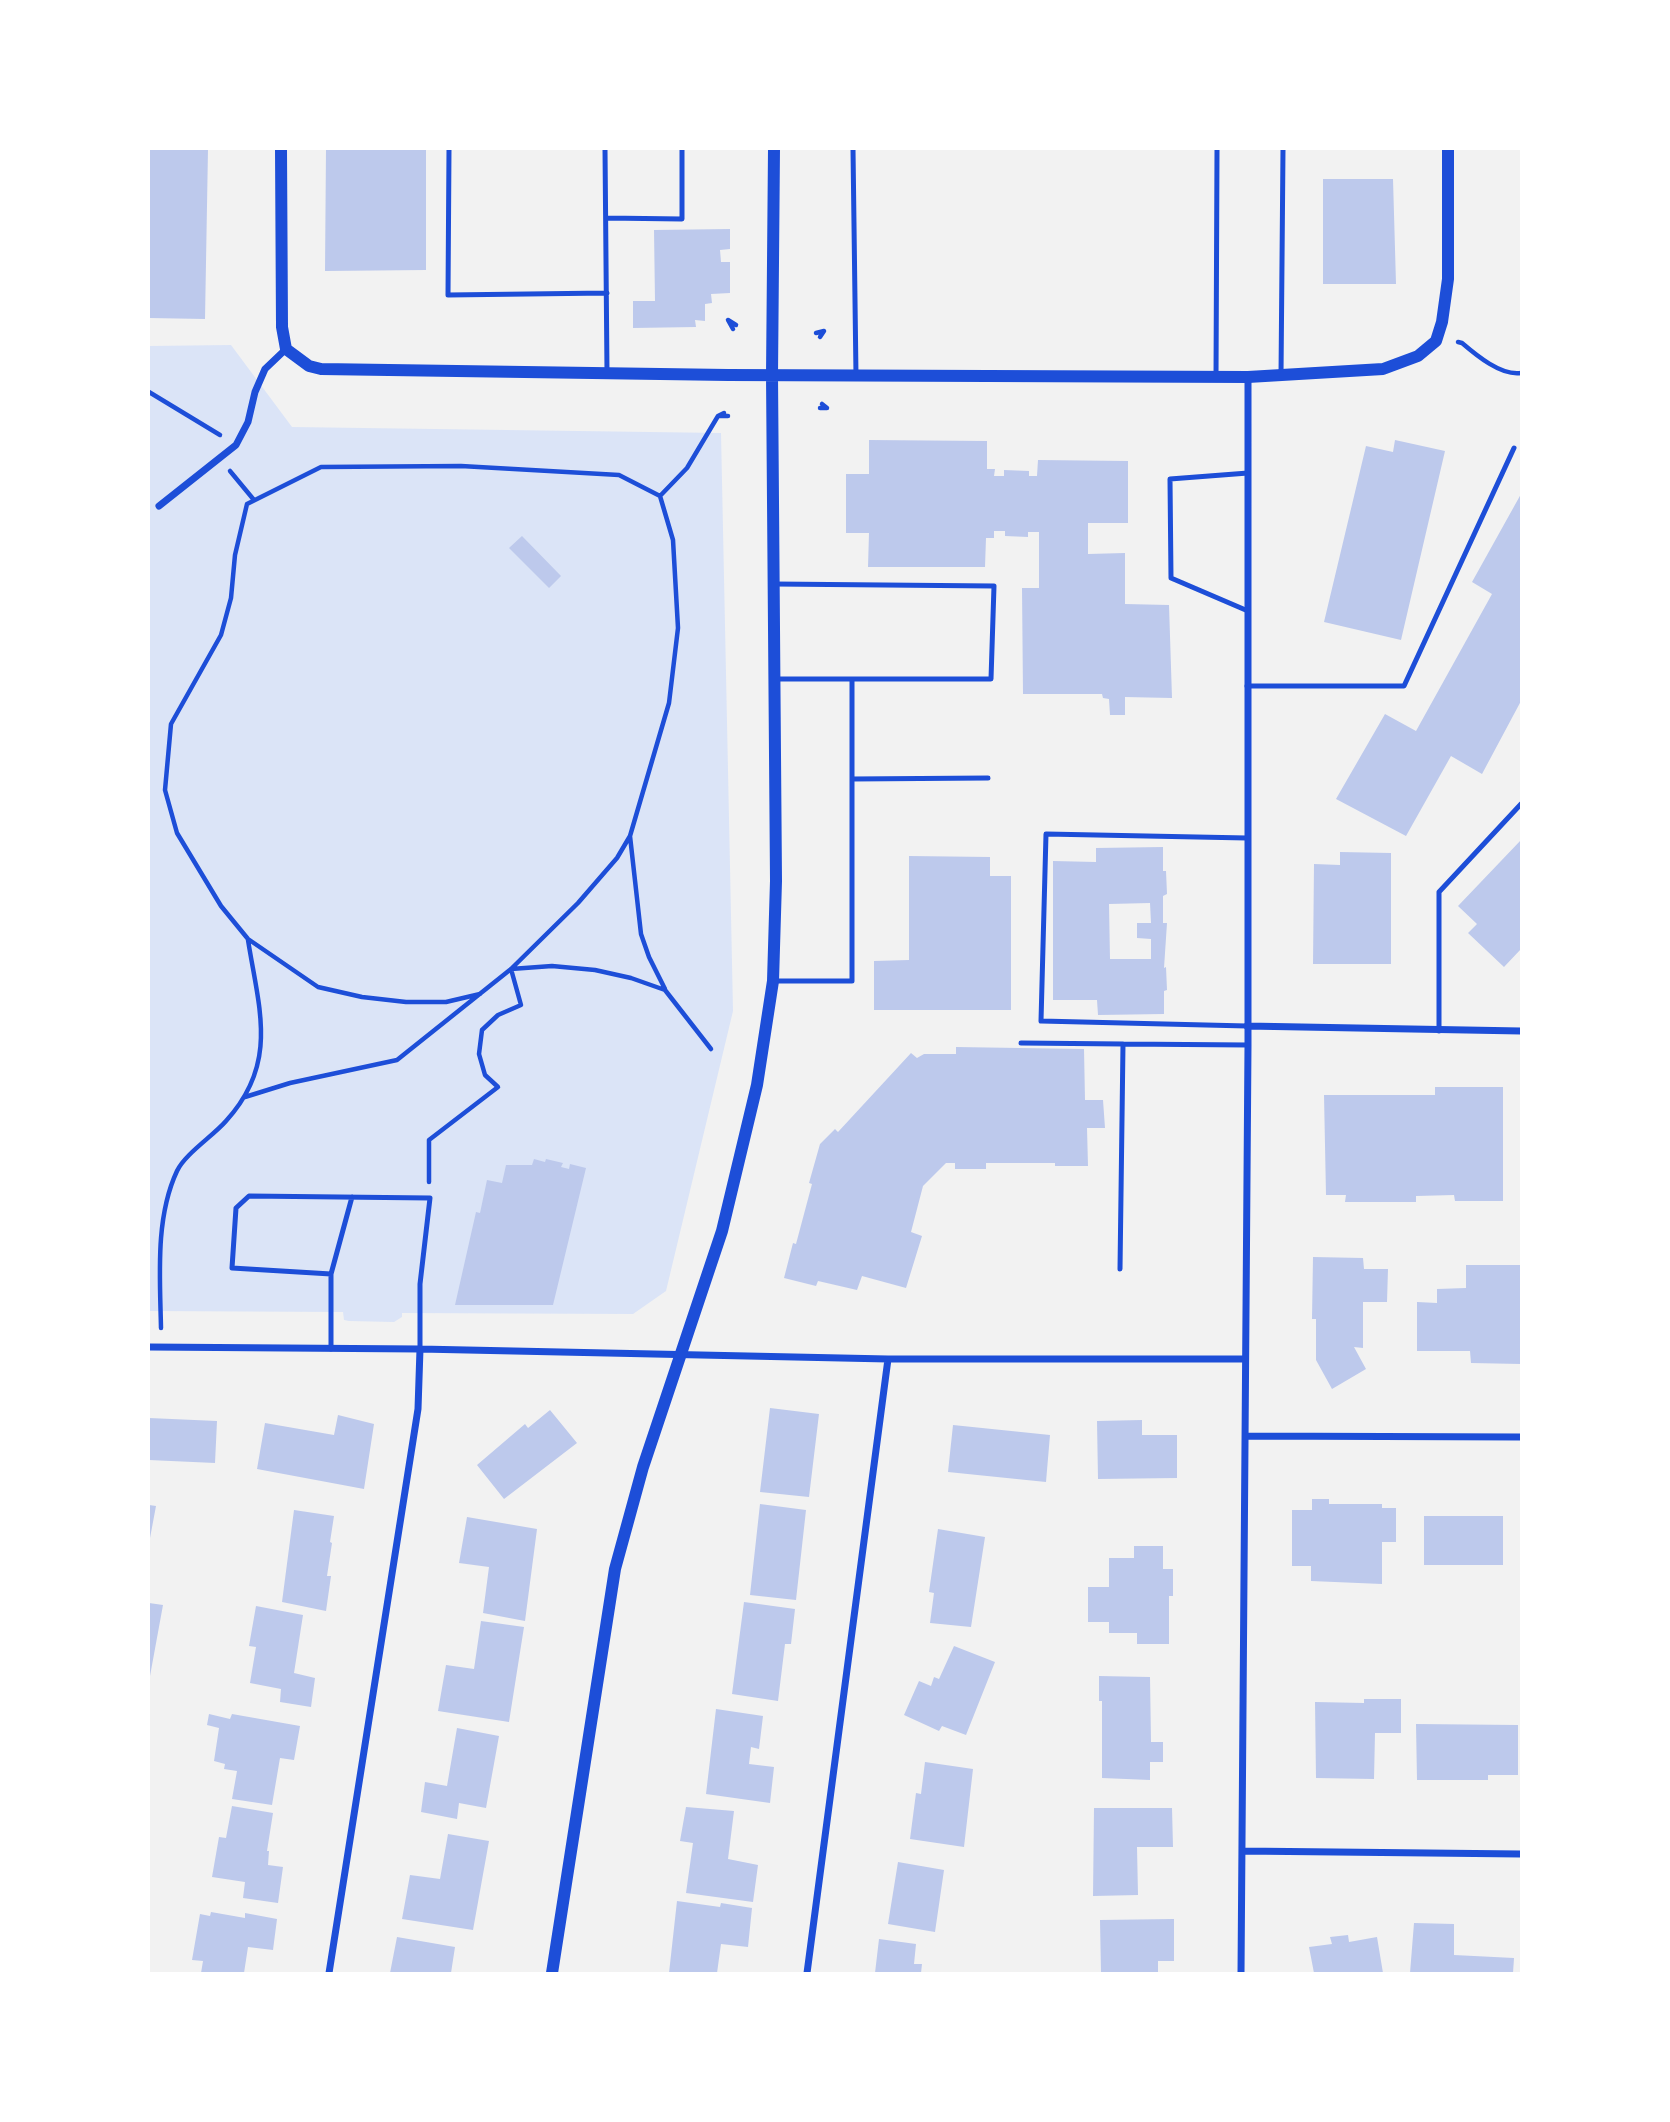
<!DOCTYPE html>
<html>
<head>
<meta charset="utf-8">
<style>
  body { margin:0 }
  #map { position:relative; width:1670px; height:2122px; overflow:hidden; background:#f2f2f2; font-family:"DM Sans",sans-serif }
  canvas { display:block }
  .frame { position:absolute; inset:0; border:150px solid #fff; pointer-events:none }
</style>
</head>
<body>
<div id="map">
<canvas width="1670" height="2122"></canvas>
<div class="frame"></div>
</div>
<script>
const ctx = document.querySelector('canvas').getContext('2d');
ctx.lineJoin = 'round';
function fillPath(path, color) { ctx.fillStyle = color; ctx.fill(path, 'evenodd'); }
function stroke(path, color, width, dash) { ctx.strokeStyle = color; ctx.lineWidth = width; ctx.lineCap = dash ? 'butt' : 'round'; ctx.setLineDash(dash || []); ctx.stroke(path); }
fillPath(new Path2D(`
  M 231,345 L 292,427 L 721,433 L 733,1011 L 666,1291 L 633,1314 L 402,1313 L 402,1317 L 394,1322 L 349,1321 L 344,1320 L 343,1312 L 149,1311 L 149,346 Z`), '#dbe4f7');
fillPath(new Path2D(`
  M 149,149 L 208,149 L 205,319 L 149,318 Z
  M 326,149 L 426,149 L 426,270 L 325,271 Z
  M 1323,179 L 1393,179 L 1396,284 L 1323,284 Z
  M 730,229 L 730,249 L 720,250 L 721,262 L 730,262 L 730,293 L 711,294 L 712,303 L 705,304 L 705,321 L 695,320 L 696,327 L 633,328 L 633,301 L 655,301 L 654,230 Z
  M 869,440 L 987,441 L 987,469 L 995,469 L 994,476 L 1004,476 L 1004,470 L 1029,471 L 1029,476 L 1037,476 L 1038,460 L 1128,461 L 1128,523 L 1088,523 L 1088,554 L 1125,553 L 1125,604 L 1169,605 L 1172,698 L 1125,697 L 1125,715 L 1110,715 L 1109,699 L 1103,698 L 1102,694 L 1023,694 L 1022,588 L 1039,588 L 1039,532 L 1028,532 L 1028,537 L 1005,536 L 1005,531 L 994,531 L 994,538 L 986,538 L 985,567 L 868,567 L 869,533 L 846,533 L 846,474 L 869,474 Z
  M 1395,440 L 1445,451 L 1401,640 L 1324,622 L 1366,446 L 1393,452 Z
  M 1521,494 L 1521,701 L 1482,774 L 1451,756 L 1406,836 L 1336,799 L 1385,714 L 1416,731 L 1492,594 L 1472,582 Z
  M 522,536 L 561,576 L 549,588 L 509,548 Z
  M 1521,840 L 1521,949 L 1504,967 L 1468,933 L 1477,924 L 1458,906 Z
  M 1163,847 L 1163,871 L 1166,871 L 1167,894 L 1163,896 L 1163,923 L 1167,923 L 1164,968 L 1166,967 L 1167,990 L 1164,991 L 1164,1014 L 1098,1015 L 1097,1000 L 1053,1000 L 1053,861 L 1096,862 L 1096,848 ZM 1150,903 L 1151,923 L 1137,923 L 1137,938 L 1151,939 L 1151,959 L 1110,959 L 1109,904 Z
  M 1340,852 L 1391,853 L 1391,964 L 1313,964 L 1314,864 L 1340,865 Z
  M 909,856 L 990,857 L 990,876 L 1011,876 L 1011,1010 L 874,1010 L 874,961 L 909,960 Z
  M 956,1047 L 1084,1049 L 1085,1100 L 1103,1100 L 1105,1128 L 1087,1128 L 1088,1166 L 1055,1166 L 1055,1163 L 986,1163 L 986,1169 L 955,1169 L 955,1163 L 946,1163 L 923,1186 L 911,1232 L 922,1236 L 906,1288 L 862,1276 L 857,1290 L 818,1281 L 816,1286 L 784,1278 L 793,1243 L 796,1244 L 812,1184 L 809,1183 L 820,1144 L 835,1129 L 838,1132 L 911,1053 L 917,1058 L 924,1054 L 956,1054 Z
  M 1435,1087 L 1503,1087 L 1503,1201 L 1455,1201 L 1454,1195 L 1416,1196 L 1416,1202 L 1345,1202 L 1346,1195 L 1326,1195 L 1324,1095 L 1435,1095 Z
  M 534,1159 L 545,1162 L 546,1159 L 563,1163 L 561,1167 L 569,1169 L 570,1164 L 586,1168 L 553,1305 L 455,1305 L 476,1212 L 480,1213 L 487,1180 L 502,1183 L 506,1165 L 532,1165 Z
  M 1313,1257 L 1363,1258 L 1364,1269 L 1388,1269 L 1387,1302 L 1363,1302 L 1363,1348 L 1354,1347 L 1366,1369 L 1332,1389 L 1316,1360 L 1316,1319 L 1312,1319 Z
  M 1466,1265 L 1521,1265 L 1521,1364 L 1471,1363 L 1470,1351 L 1417,1351 L 1417,1302 L 1437,1303 L 1437,1289 L 1466,1288 Z
  M 770,1408 L 819,1414 L 809,1497 L 760,1492 Z
  M 550,1410 L 577,1443 L 504,1499 L 477,1465 L 525,1424 L 528,1428 Z
  M 338,1415 L 374,1424 L 364,1489 L 257,1469 L 265,1423 L 334,1435 Z
  M 149,1418 L 217,1421 L 215,1463 L 149,1460 Z
  M 1142,1420 L 1142,1435 L 1177,1435 L 1177,1478 L 1098,1479 L 1097,1421 Z
  M 953,1425 L 1050,1435 L 1046,1482 L 948,1472 Z
  M 1312,1499 L 1329,1499 L 1329,1504 L 1382,1504 L 1382,1508 L 1396,1508 L 1396,1542 L 1382,1542 L 1382,1584 L 1311,1581 L 1311,1566 L 1292,1566 L 1292,1510 L 1312,1510 Z
  M 760,1504 L 806,1510 L 796,1600 L 750,1595 Z
  M 149,1505 L 156,1506 L 150,1538 L 149,1538 Z
  M 294,1510 L 334,1516 L 330,1542 L 332,1543 L 327,1576 L 331,1576 L 326,1611 L 282,1602 Z
  M 1424,1516 L 1503,1516 L 1503,1565 L 1424,1565 Z
  M 467,1517 L 537,1529 L 525,1621 L 483,1613 L 489,1567 L 459,1563 Z
  M 938,1529 L 985,1537 L 971,1627 L 930,1623 L 934,1593 L 929,1592 Z
  M 1134,1546 L 1163,1546 L 1163,1569 L 1173,1569 L 1173,1596 L 1169,1596 L 1169,1644 L 1137,1644 L 1137,1633 L 1109,1633 L 1109,1622 L 1088,1622 L 1088,1587 L 1109,1587 L 1109,1558 L 1134,1558 Z
  M 744,1602 L 795,1609 L 791,1644 L 785,1644 L 778,1701 L 732,1694 Z
  M 149,1603 L 163,1605 L 150,1676 L 149,1676 Z
  M 256,1606 L 303,1615 L 294,1673 L 315,1678 L 311,1707 L 280,1702 L 281,1689 L 250,1683 L 256,1647 L 249,1646 Z
  M 481,1621 L 524,1627 L 509,1722 L 438,1711 L 446,1665 L 474,1669 Z
  M 954,1646 L 995,1662 L 966,1735 L 942,1726 L 939,1731 L 904,1715 L 919,1681 L 931,1686 L 934,1677 L 939,1679 Z
  M 1099,1676 L 1150,1677 L 1151,1742 L 1163,1742 L 1163,1762 L 1150,1762 L 1150,1780 L 1102,1778 L 1102,1701 L 1099,1701 Z
  M 1364,1699 L 1401,1699 L 1401,1733 L 1375,1733 L 1374,1779 L 1316,1778 L 1315,1702 L 1364,1703 Z
  M 716,1709 L 763,1716 L 759,1749 L 751,1747 L 749,1764 L 774,1767 L 770,1803 L 706,1794 Z
  M 209,1714 L 230,1719 L 232,1714 L 300,1726 L 294,1760 L 280,1758 L 272,1805 L 232,1799 L 237,1771 L 224,1769 L 225,1764 L 214,1761 L 219,1728 L 207,1725 Z
  M 1416,1724 L 1518,1725 L 1518,1775 L 1488,1775 L 1488,1780 L 1417,1780 Z
  M 457,1728 L 499,1736 L 486,1808 L 459,1803 L 457,1819 L 421,1812 L 425,1782 L 447,1786 Z
  M 925,1762 L 973,1769 L 964,1847 L 910,1839 L 916,1793 L 921,1794 Z
  M 232,1806 L 273,1813 L 267,1851 L 269,1851 L 268,1865 L 283,1867 L 278,1903 L 243,1898 L 245,1882 L 212,1877 L 219,1837 L 226,1838 Z
  M 686,1807 L 734,1811 L 728,1859 L 758,1865 L 753,1902 L 686,1893 L 693,1843 L 680,1841 Z
  M 1094,1808 L 1172,1808 L 1173,1847 L 1137,1847 L 1138,1895 L 1093,1896 Z
  M 448,1834 L 489,1841 L 473,1930 L 402,1919 L 410,1875 L 440,1879 Z
  M 898,1862 L 944,1870 L 935,1932 L 888,1924 Z
  M 677,1901 L 720,1907 L 721,1903 L 752,1908 L 748,1947 L 721,1944 L 717,1973 L 669,1973 Z
  M 211,1912 L 245,1918 L 245,1913 L 277,1919 L 273,1950 L 248,1947 L 244,1973 L 201,1973 L 203,1961 L 192,1960 L 200,1914 L 210,1916 Z
  M 1174,1919 L 1174,1961 L 1158,1961 L 1158,1973 L 1101,1973 L 1100,1920 Z
  M 1414,1923 L 1454,1924 L 1454,1955 L 1514,1958 L 1513,1973 L 1410,1973 Z
  M 1348,1935 L 1349,1942 L 1377,1937 L 1383,1973 L 1314,1973 L 1309,1947 L 1332,1944 L 1330,1937 Z
  M 397,1937 L 455,1947 L 451,1973 L 390,1973 Z
  M 879,1939 L 916,1944 L 914,1964 L 922,1964 L 921,1973 L 875,1973 Z`), '#bdc9ec');
stroke(new Path2D(`
  M 733,329 L 728,320 L 736,325
  M 816,333 L 824,331 L 820,337
  M 1458,342 L 1462,343 C 1476,355 1501,376 1521,373
  M 149,392 L 220,435
  M 820,408 L 827,408 L 822,404
  M 724,413 L 718,416 L 728,416
  M 230,471 L 254,500
  M 660,496 L 687,468 L 718,416
  M 630,836 L 641,934 L 649,957 L 665,989
  M 245,1097 L 290,1083 L 397,1060 L 511,969 L 578,903 L 617,858 L 630,836 L 669,703 L 678,628 L 673,540 L 660,496 L 619,475 L 461,466 L 321,467 L 247,504 L 235,555 L 231,598 L 221,635 L 171,724 L 165,790 L 177,833 L 221,906 L 248,939 L 318,987 L 362,997 L 406,1002 L 446,1002 L 480,994
  M 429,1182 L 429,1140 L 498,1087 L 485,1075 L 479,1054 L 482,1030 L 498,1015 L 521,1005 L 511,969 L 552,966 L 595,970 L 631,978 L 665,990 L 711,1049
  M 161,1328 C 160,1277 155,1218 177,1171 C 185,1154 213,1136 226,1121 C 279,1063 259,1009 248,940`), '#1d4ed8', 4.5);
stroke(new Path2D(`
  M 449,149 L 448,295 L 607,293
  M 605,149 L 607,373
  M 853,149 L 856,376
  M 606,218 L 682,219 L 682,149
  M 1281,375 L 1283,149
  M 1216,377 L 1217,149
  M 774,584 L 994,586 L 991,679 L 775,679
  M 1248,611 L 1171,578 L 1170,479 L 1248,473
  M 1247,686 L 1404,686 L 1514,448
  M 852,779 L 988,778
  M 773,981 L 852,981 L 852,679
  M 1247,1026 L 1041,1021 L 1046,834 L 1247,838
  M 1439,1031 L 1439,892 L 1521,804
  M 1021,1043 L 1123,1044
  M 352,1197 L 331,1274 L 232,1268 L 236,1208 L 249,1196 L 430,1198 L 420,1284 L 420,1349
  M 1120,1269 L 1123,1044 L 1248,1045
  M 331,1274 L 331,1349`), '#1d4ed8', 5);
stroke(new Path2D(`
  M 159,506 L 236,445 L 248,422 L 255,392 L 265,369 L 286,349
  M 1247,1026 L 1521,1031
  M 149,1347 L 420,1349 L 888,1359 L 1245,1359
  M 1245,1436 L 1521,1437
  M 1242,1851 L 1521,1854
  M 329,1973 L 418,1409 L 420,1349
  M 807,1973 L 888,1359
  M 1241,1973 L 1248,1045 L 1248,377`), '#1d4ed8', 7);
stroke(new Path2D(`
  M 281,149 L 282,327 L 286,349 L 309,366 L 321,369 L 728,375 L 1248,377 L 1383,369 L 1418,356 L 1436,341 L 1442,322 L 1448,279 L 1448,149
  M 552,1973 L 615,1569 L 643,1467 L 722,1231 L 757,1085 L 773,981 L 776,881 L 772,375 L 774,149`), '#1d4ed8', 12);
</script>
</body>
</html>
